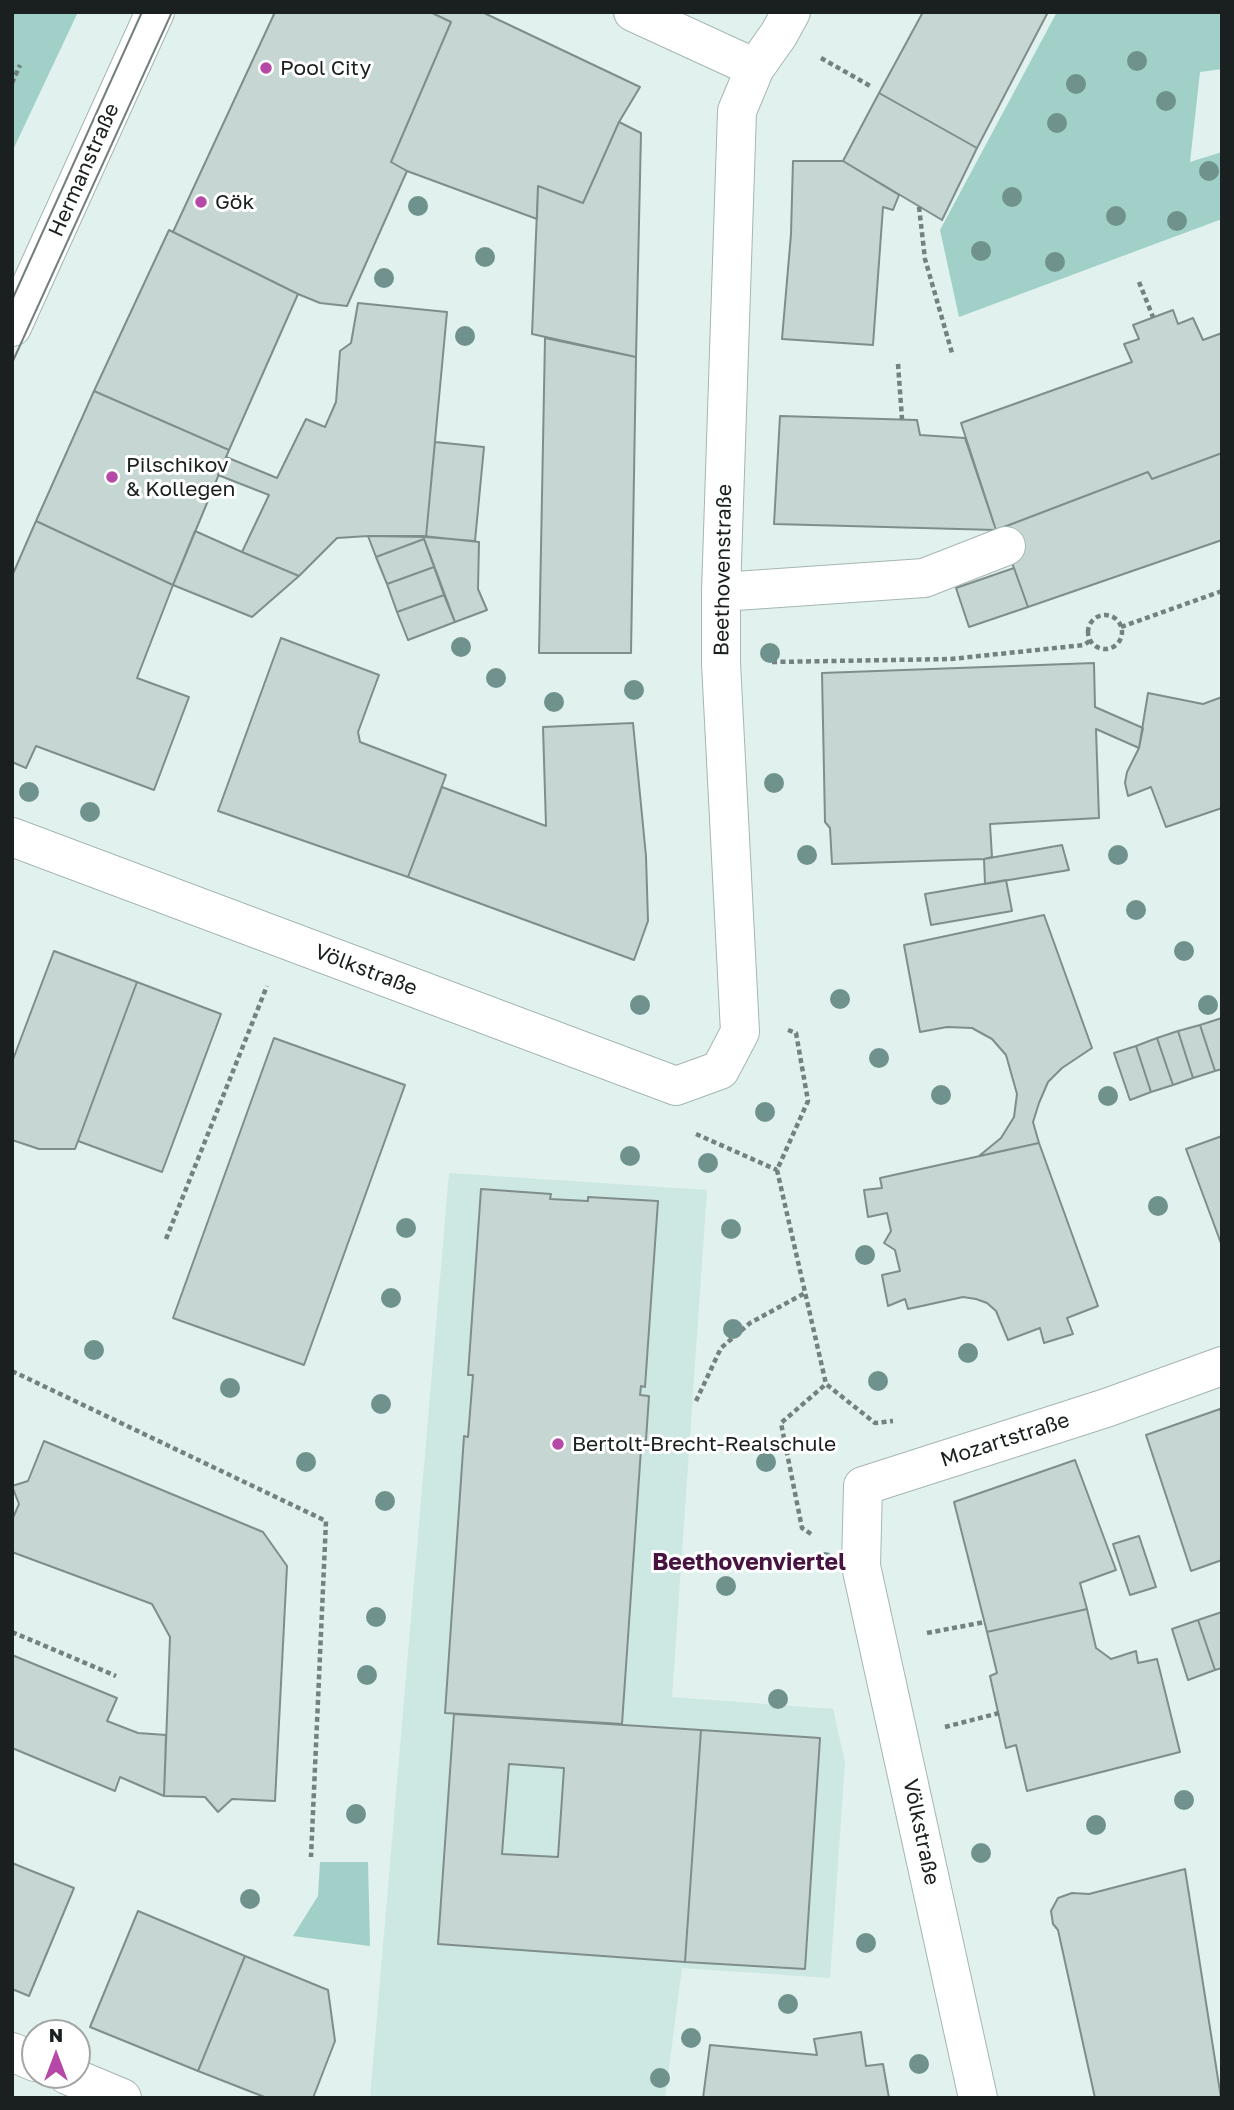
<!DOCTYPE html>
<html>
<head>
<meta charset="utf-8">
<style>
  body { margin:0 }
  #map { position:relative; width:1234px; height:2110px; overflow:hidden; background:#e0f1ee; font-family:"Golos Text",sans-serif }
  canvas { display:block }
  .frame { position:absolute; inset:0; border:14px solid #1a201f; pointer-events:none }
  .north { position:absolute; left:21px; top:2019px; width:70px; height:70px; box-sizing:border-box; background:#fff; border:2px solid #a3a6a5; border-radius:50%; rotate:0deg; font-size:19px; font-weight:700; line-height:28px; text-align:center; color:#1a201f }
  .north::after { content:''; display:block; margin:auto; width:24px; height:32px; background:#b649a8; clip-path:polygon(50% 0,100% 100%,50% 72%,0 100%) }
</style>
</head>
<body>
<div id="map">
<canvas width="1234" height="2110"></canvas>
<div class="frame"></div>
<div class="north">N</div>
</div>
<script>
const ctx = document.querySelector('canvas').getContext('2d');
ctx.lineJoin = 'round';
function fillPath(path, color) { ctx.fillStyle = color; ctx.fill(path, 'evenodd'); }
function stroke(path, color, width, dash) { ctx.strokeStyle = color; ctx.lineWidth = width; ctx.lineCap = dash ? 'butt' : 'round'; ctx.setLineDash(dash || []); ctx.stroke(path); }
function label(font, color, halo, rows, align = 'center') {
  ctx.font = font + ' "Golos Text",sans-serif'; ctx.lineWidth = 6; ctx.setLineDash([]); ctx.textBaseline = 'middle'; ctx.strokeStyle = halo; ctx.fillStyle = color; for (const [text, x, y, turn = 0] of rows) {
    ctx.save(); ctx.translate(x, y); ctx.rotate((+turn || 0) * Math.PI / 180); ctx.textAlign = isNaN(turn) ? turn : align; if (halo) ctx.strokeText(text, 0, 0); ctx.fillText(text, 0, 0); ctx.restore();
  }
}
fillPath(new Path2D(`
  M 449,1173 L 707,1190 L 672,1697 L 833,1709 L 845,1762 L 830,1978 L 682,1968 L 665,2098 L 370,2098 Z`), '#cde7e2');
fillPath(new Path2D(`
  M 12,12 L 78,12 L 12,152 Z
  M 1057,12 L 1222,12 L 1222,69 L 1200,72 L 1190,162 L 1222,152 L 1222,219 L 959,317 L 940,230 Z
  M 320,1862 L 368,1862 L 370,1946 L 293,1936 L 318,1896 Z`), '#a0d0c7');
const building = new Path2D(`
  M 275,12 L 430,12 L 451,22 L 391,162 L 407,171 L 347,306 L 320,303 L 298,294 L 173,232 Z
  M 430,12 L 482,12 L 640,87 L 619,122 L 583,203 L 538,186 L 537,219 L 407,171 L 391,162 L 451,22 Z
  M 923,12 L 1048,12 L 977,148 L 879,93 Z
  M 879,93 L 977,148 L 942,220 L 843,161 Z
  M 619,122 L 641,133 L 636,357 L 532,334 L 538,186 L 583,203 Z
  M 793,161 L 843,161 L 899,195 L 893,210 L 883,207 L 873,345 L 782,339 L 791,234 Z
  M 169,230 L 298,294 L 229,450 L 94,391 Z
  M 358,303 L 447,312 L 426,537 L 368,536 L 337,538 L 299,576 L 242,552 L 269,495 L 218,475 L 226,457 L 277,478 L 306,419 L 325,427 L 336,402 L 340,351 L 351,343 Z
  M 1173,310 L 1178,324 L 1193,318 L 1203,340 L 1222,333 L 1222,453 L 1152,479 L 1148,472 L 996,530 L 961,423 L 1132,362 L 1124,344 L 1139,339 L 1133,325 Z
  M 545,338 L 636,357 L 631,653 L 539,653 Z
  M 94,391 L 229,450 L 173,585 L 36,521 Z
  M 780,416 L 917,420 L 920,435 L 965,438 L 996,530 L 774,524 Z
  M 435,442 L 484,447 L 475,541 L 426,537 Z
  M 1222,453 L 1222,540 L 1028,607 L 1006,546 L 996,530 L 1148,472 L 1152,479 Z
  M 36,521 L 173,585 L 137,678 L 189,697 L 154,790 L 36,746 L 26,768 L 12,762 L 12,576 Z
  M 195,531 L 242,552 L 299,576 L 252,617 L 173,585 Z
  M 368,536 L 423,536 L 424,539 L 376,557 Z
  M 423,536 L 479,542 L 478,589 L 487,610 L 455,622 Z
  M 424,539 L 434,567 L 387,584 L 376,557 Z
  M 434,567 L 444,595 L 397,612 L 387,584 Z
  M 1014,568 L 1028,607 L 969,627 L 956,588 Z
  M 444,595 L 455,622 L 408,640 L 397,612 Z
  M 281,638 L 379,675 L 358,732 L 360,742 L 446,775 L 408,877 L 218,811 Z
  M 1094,663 L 1095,707 L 1143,728 L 1139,748 L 1096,729 L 1099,818 L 990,824 L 992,857 L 984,859 L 832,864 L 830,828 L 825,822 L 822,673 Z
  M 1148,693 L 1203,704 L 1222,697 L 1222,808 L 1166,827 L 1151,787 L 1128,796 L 1125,783 L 1127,772 L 1139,748 Z
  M 633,723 L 646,856 L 648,921 L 634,960 L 408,877 L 442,787 L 546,826 L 543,727 Z
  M 1062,845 L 1069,870 L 985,884 L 984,859 Z
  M 1006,880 L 1012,911 L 931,925 L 925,894 Z
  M 1044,915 L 1092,1048 L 1062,1068 L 1048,1082 L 1039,1103 L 1033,1122 L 1039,1143 L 979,1156 L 1001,1138 L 1014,1117 L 1017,1094 L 1006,1055 L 992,1039 L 972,1028 L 947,1027 L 920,1032 L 904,945 Z
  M 54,951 L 137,982 L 75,1149 L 39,1149 L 12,1140 L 12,1062 Z
  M 137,982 L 221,1014 L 162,1172 L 78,1141 Z
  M 1222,1018 L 1222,1069 L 1215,1071 L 1200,1025 Z
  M 1200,1025 L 1215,1071 L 1193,1078 L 1178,1031 Z
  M 1178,1031 L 1193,1078 L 1173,1085 L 1157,1038 Z
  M 274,1038 L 405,1085 L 304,1365 L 173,1318 Z
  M 1157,1038 L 1173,1085 L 1151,1092 L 1136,1046 Z
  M 1136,1046 L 1151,1092 L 1130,1100 L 1114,1053 Z
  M 1222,1136 L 1222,1246 L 1186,1149 Z
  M 1039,1143 L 1098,1306 L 1067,1318 L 1073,1334 L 1044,1343 L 1040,1328 L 1008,1340 L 996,1311 L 987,1303 L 976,1299 L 963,1297 L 908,1309 L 905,1299 L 888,1306 L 882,1275 L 900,1271 L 895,1250 L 884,1243 L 891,1231 L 887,1213 L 868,1217 L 864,1190 L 882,1188 L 880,1178 Z
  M 481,1189 L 551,1194 L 550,1199 L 588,1201 L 588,1197 L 658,1201 L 645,1387 L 641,1386 L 640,1395 L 649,1396 L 646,1440 L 637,1440 L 636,1449 L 641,1449 L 622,1724 L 445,1713 L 464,1436 L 468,1437 L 473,1375 L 468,1375 Z
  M 1220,1409 L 1222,1415 L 1222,1560 L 1191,1571 L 1146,1435 Z
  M 44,1441 L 263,1532 L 287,1566 L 275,1801 L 232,1799 L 218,1812 L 205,1797 L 164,1796 L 170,1637 L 152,1604 L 12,1552 L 12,1520 L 19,1504 L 12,1486 L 28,1481 Z
  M 1075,1460 L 1116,1570 L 1080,1583 L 1087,1609 L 987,1632 L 954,1502 Z
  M 1139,1536 L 1156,1587 L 1130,1595 L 1113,1544 Z
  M 1087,1609 L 1096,1648 L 1111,1659 L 1136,1651 L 1138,1663 L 1157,1659 L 1180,1752 L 1027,1791 L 1016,1745 L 1006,1748 L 990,1676 L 997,1673 L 987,1632 Z
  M 1222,1612 L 1222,1668 L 1215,1670 L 1198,1620 Z
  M 1198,1620 L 1215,1670 L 1188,1680 L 1172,1629 Z
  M 12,1655 L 117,1698 L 107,1721 L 138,1733 L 166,1735 L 164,1796 L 120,1777 L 115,1791 L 12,1748 Z
  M 454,1714 L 701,1730 L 685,1962 L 438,1944 ZM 509,1764 L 564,1768 L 558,1857 L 502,1854 Z
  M 701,1730 L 820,1738 L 805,1969 L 685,1962 Z
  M 12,1863 L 74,1888 L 29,1996 L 12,1989 Z
  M 1185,1869 L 1221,2098 L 1095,2098 L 1058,1930 L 1053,1924 L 1051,1911 L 1058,1898 L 1072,1893 L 1089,1894 Z
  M 138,1911 L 245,1956 L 198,2071 L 90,2027 Z
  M 245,1956 L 328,1990 L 335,2041 L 313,2098 L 267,2098 L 198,2071 Z
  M 861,2032 L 866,2066 L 883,2064 L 889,2098 L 703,2098 L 710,2045 L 817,2055 L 814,2039 Z`);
fillPath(building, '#c5d6d3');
stroke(building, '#7f8e8b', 2);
const minor = new Path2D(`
  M 633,12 L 755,68
  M 12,327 L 155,12
  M 721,592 L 924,578 L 1006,546
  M 12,837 L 676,1086 L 720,1070 L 740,1032 L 721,663 L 721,592 L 737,111 L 755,68 L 779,34 L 791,12
  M 12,2052 L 35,2062
  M 67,2075 L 122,2098
  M 978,2098 L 861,1566 L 863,1486 L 1106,1408 L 1222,1366`);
stroke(minor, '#a5b6b3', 40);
stroke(new Path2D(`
  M 821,58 L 872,87
  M 12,83 L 20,65
  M 919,207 L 925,259 L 952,353
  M 1139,282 L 1153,317
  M 898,364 L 902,419
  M1088 632a17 17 0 1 1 34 0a17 17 0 1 1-34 0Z
  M 1121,627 L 1222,591
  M 772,662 L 951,659 L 1084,645 L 1091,640
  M 788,1030 L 796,1033 L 808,1101 L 777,1170 L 826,1384 L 875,1423 L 893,1421
  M 696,1134 L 777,1170
  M 166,1239 L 267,986
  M 12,1371 L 326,1521 L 311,1857
  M 696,1401 L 721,1348 L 750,1323 L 805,1293
  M 811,1534 L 802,1528 L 781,1423 L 826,1384
  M 12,1632 L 116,1676
  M 927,1633 L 985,1622
  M 945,1727 L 999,1713`), '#75817f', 4.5, [5, 3.5]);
stroke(minor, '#fff', 38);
stroke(new Path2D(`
  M 12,300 L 142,12
  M 12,363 L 172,12`), '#75807e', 2);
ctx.fillStyle = '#70928d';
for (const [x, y] of [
  [1137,61],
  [1076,84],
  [1166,101],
  [1057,123],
  [1209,171],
  [1012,197],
  [418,206],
  [1116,216],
  [1177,221],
  [981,251],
  [485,257],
  [1055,262],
  [384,278],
  [465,336],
  [461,647],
  [770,653],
  [496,678],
  [634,690],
  [554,702],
  [774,783],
  [29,792],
  [90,812],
  [807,855],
  [1118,855],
  [1136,910],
  [1184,951],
  [840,999],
  [640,1005],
  [1208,1005],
  [879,1058],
  [941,1095],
  [1108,1096],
  [765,1112],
  [630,1156],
  [708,1163],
  [1158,1206],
  [406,1228],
  [731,1229],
  [865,1255],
  [391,1298],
  [733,1329],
  [94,1350],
  [968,1353],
  [878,1381],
  [230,1388],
  [381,1404],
  [306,1462],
  [766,1462],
  [385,1501],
  [825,1562],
  [726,1586],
  [376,1617],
  [367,1675],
  [778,1699],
  [1184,1800],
  [356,1814],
  [1096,1825],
  [981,1853],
  [250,1899],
  [866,1943],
  [788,2004],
  [691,2038],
  [919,2064],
  [660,2078]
]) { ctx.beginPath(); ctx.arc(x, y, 10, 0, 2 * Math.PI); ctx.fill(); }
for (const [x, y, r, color] of [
  [266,68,7,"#b649a8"],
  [201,202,7,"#b649a8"],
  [112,477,7,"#b649a8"],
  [558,1444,7,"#b649a8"]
]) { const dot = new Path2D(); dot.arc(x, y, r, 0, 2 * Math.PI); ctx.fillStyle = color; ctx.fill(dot); stroke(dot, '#fff', 2.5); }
label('21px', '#1a201f', '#fff', [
  ["Pool City",280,68],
  ["Gök",215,202],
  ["Pilschikov",126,465],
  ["& Kollegen",126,489],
  ["Bertolt-Brecht-Realschule",572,1444]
], 'left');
label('21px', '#1a201f', '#fff', [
  ["Hermanstraße",84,170,-66],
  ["Beethovenstraße",723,570,-89],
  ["Völkstraße",366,970,21],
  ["Mozartstraße",1005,1440,-18],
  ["Völkstraße",921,1832,78]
]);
label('bold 23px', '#471341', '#fff', [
  ["Beethovenviertel",749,1563]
]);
</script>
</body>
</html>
